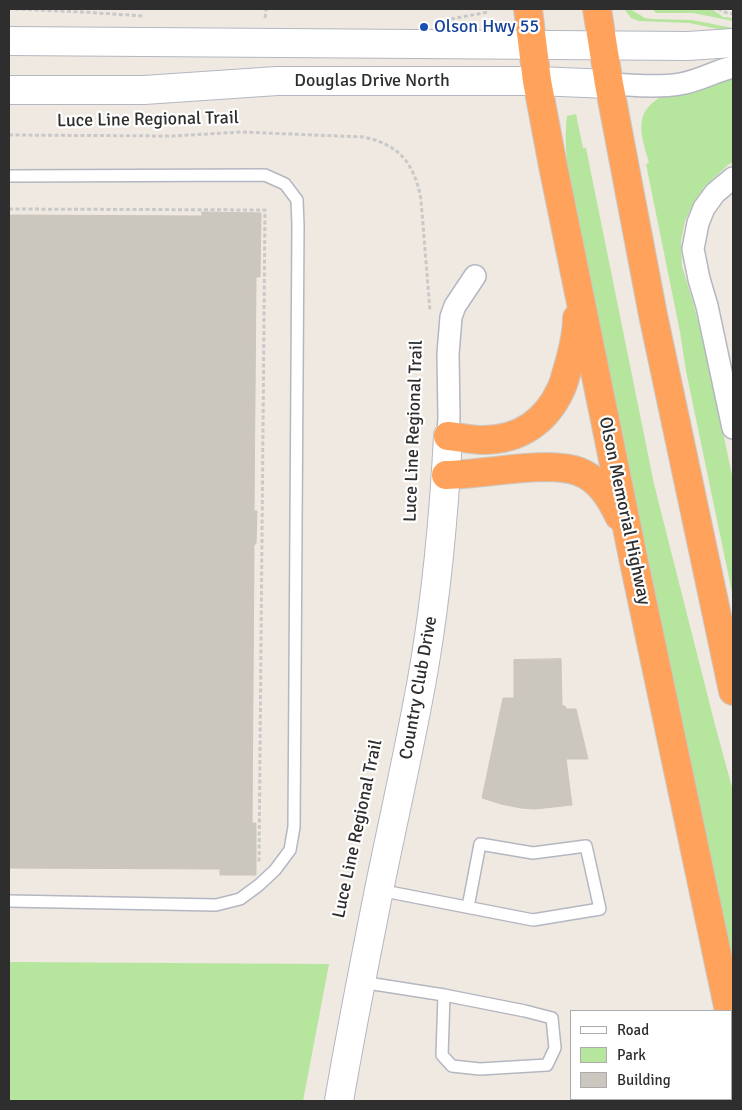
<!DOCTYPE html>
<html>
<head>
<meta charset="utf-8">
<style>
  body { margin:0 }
  #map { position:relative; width:742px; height:1110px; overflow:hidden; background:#efe9e1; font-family:Signika,sans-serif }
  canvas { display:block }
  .frame { position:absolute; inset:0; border:10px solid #2e2e2e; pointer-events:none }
  .legend { position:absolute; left:570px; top:1010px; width:162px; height:90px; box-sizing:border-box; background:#fff; border:1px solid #ababab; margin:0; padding:6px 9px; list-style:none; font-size:15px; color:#2e2e2e }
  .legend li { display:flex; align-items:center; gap:10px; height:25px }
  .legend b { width:25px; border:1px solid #ababab }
</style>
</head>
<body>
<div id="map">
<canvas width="742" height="1110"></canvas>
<div class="frame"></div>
<ul class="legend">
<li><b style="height:6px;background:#fff"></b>Road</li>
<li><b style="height:14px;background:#b6e59e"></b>Park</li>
<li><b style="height:14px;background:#cbc7bf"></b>Building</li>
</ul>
</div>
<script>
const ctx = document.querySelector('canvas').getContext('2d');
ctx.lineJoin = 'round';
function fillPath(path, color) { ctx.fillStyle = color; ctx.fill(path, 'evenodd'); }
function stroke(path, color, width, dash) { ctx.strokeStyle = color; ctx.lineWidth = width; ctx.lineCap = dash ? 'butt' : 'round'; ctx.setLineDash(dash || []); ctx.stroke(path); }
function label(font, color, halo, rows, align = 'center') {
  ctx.font = font + ' Signika,sans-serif'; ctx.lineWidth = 4.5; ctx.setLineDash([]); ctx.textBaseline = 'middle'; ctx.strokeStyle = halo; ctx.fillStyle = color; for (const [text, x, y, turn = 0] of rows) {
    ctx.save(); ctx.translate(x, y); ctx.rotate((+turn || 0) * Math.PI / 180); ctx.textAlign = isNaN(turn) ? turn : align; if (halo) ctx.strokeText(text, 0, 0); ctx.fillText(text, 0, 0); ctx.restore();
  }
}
fillPath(new Path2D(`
  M 626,9 L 630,9 L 645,18 L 652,19 L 692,20 L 733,28 L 733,32 L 689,23 L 639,21 L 631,18 L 625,10 Z
  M 652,9 L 712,9 L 723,17 L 733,18 L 733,21 L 693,13 L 656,13 Z
  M 733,75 L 733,163 L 729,164 L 704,187 L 693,205 L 685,221 L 681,241 L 682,266 L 693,302 L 706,352 L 733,480 L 733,597 L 686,371 L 680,332 L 646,164 L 649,163 C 642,137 632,115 659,98 Z
  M 576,114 L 583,148 L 586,148 L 654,484 L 715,725 L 733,791 L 733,962 L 587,268 C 578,223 561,162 567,116 Z
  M 9,962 L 329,964 L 303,1101 L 9,1101 Z`), '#b6e59e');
const building = new Path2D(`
  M 202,212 L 261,213 L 260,277 L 256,277 L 254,511 L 257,511 L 256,544 L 254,544 L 252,823 L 256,823 L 256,875 L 220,875 L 220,869 L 9,868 L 9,215 L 202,216 Z
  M 561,659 L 562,706 L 565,706 L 566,709 L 576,709 L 588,759 L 566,759 L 572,805 L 535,809 L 521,808 L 501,804 L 482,798 L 503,698 L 514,698 L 514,660 Z`);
fillPath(building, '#cbc7bf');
stroke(building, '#cbc5ba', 1);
const lane = new Path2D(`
  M 9,176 L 265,175 L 285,184 L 297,200 L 298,225 L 294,827 L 290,850 L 275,870 L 259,885 L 240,899 L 216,905 L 9,901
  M 379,890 L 533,920 L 600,909 L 586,846 L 533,853 L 480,844 L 468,907
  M 361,982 L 444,995 L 442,1055 L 452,1066 L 480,1069 L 547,1065 L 555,1048 L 552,1018 L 525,1011 L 444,995`);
const street = new Path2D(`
  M 609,84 C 632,85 657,88 680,84 C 699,81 715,71 733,67
  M 733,178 L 715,193 L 704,208 L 698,223 L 693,249 L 699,279 L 707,306 L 733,428
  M 448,436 L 449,417 L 448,354 L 451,317 L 455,306 L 475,276`);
const secondary = new Path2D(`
  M 9,41 L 688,46 L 733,43
  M 9,90 L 144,90 L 277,81 L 537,81 L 609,84
  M 339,1101 C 351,1031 365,960 379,890 C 394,816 411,743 424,668 C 437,591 444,514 448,436`);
const highway = new Path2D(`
  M 528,9 L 537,81 L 553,166 L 635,567 L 729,1011
  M 597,9 L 609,84 L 653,315 L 733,691
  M 448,436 C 459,437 471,440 483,440 C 519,440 546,422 561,389 C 564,383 565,377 567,371 C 572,354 577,336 577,318
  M 446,475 C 481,474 514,467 549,467 C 562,468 575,468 586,475 C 601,483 612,501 619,516`);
stroke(lane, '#b4b7c1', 14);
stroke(street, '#b4b7c1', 24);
stroke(secondary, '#b4b7c1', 30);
stroke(highway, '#c9c9c9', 30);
stroke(new Path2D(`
  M 15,9 L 81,12 L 143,16
  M 718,9 L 727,13 L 733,14
  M 265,18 L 266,9
  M 451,19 L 488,12
  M 9,135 L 172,136 L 241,132 L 363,137 C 399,144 415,164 421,200 L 430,311
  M 9,209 L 265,210 L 259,863`), '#c9c9c9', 3, [4, 2.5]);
stroke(lane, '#fff', 11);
stroke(street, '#fff', 21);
stroke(secondary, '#fff', 28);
stroke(highway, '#ffa35c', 28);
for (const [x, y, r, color] of [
  [424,27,5,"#1a4fb4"]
]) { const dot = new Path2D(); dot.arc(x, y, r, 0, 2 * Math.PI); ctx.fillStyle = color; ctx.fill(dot); stroke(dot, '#fff', 2); }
label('18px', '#164399', '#fff', [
  ["Olson Hwy 55",434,27]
], 'left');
label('18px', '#2e2e2e', '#fff', [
  ["Douglas Drive North",372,81],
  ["Luce Line Regional Trail",148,120,-1],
  ["Luce Line Regional Trail",414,431,-88],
  ["Olson Memorial Highway",624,511,78],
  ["Country Club Drive",419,688,-80],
  ["Luce Line Regional Trail",358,829,-78]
]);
</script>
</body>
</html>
